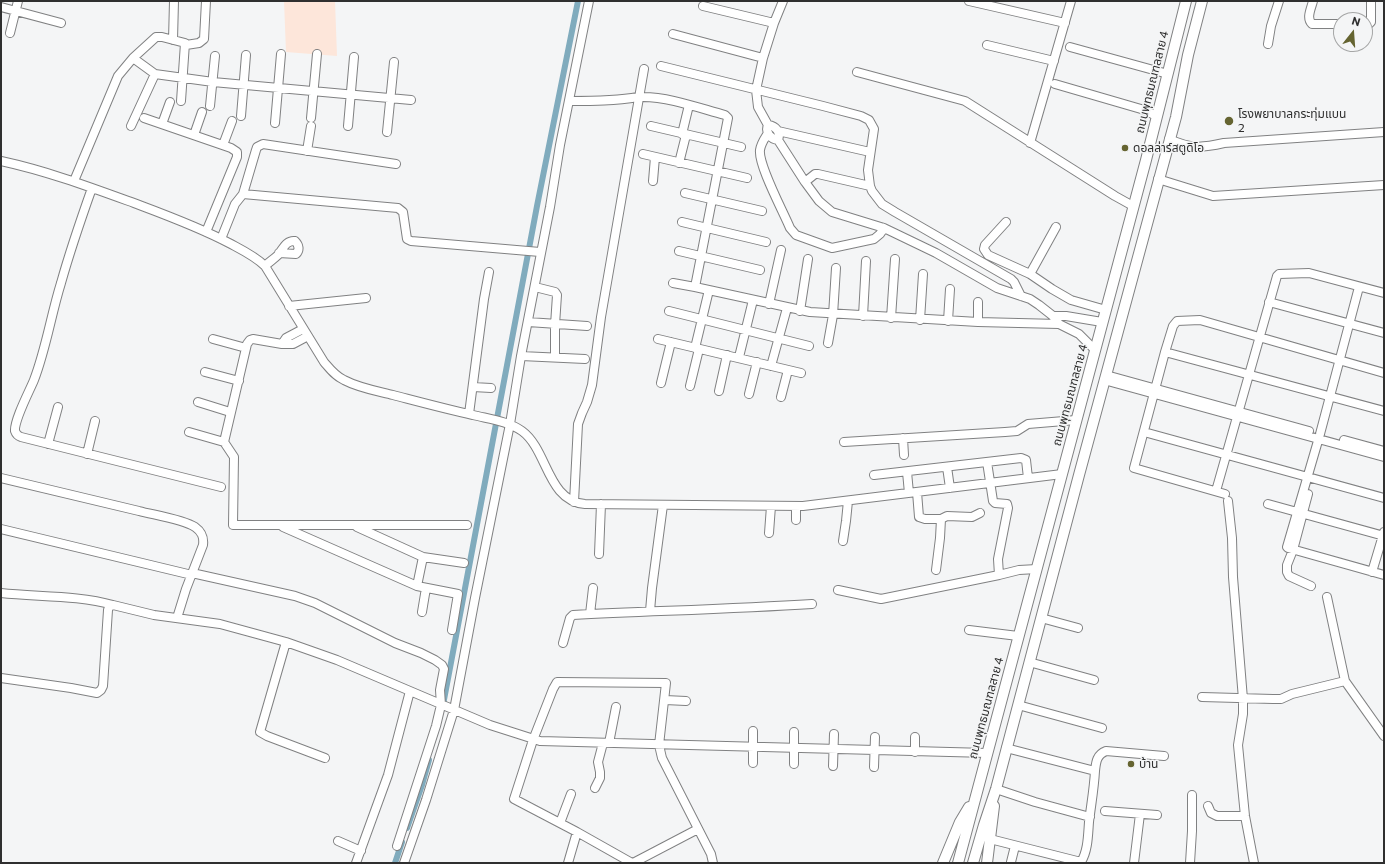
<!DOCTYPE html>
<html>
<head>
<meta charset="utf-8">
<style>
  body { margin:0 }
  #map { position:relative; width:1385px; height:864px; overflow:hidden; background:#f4f5f6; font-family:Commissioner,sans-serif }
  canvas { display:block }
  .frame { position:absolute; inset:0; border:2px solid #2f2f2f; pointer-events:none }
  .north { position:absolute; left:1333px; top:12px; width:40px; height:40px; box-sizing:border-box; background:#f4f5f6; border:1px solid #a5a6a6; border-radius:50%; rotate:17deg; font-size:11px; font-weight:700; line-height:16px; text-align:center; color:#2f2f2f }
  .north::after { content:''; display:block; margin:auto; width:14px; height:18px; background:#656431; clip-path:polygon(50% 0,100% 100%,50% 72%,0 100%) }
</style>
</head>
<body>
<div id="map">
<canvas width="1385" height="864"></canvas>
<div class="frame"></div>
<div class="north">N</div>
</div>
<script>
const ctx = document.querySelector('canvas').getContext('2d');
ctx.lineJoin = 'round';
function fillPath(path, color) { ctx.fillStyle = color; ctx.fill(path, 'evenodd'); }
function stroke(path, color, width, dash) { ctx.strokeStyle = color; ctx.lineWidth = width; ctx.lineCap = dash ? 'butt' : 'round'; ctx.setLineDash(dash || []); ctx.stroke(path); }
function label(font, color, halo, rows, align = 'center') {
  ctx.font = font + ' Commissioner,"Noto Sans Thai",sans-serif'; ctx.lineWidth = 3; ctx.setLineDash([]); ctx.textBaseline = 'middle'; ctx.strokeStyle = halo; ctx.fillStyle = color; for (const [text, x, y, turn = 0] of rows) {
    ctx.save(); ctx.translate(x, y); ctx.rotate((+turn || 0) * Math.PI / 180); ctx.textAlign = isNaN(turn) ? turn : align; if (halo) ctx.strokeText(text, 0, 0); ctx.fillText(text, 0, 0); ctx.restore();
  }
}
fillPath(new Path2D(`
  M 284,1 L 335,1 L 337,56 L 286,52 Z`), '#fde6da');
stroke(new Path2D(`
  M 443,705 L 537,206 L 578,1
  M 407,828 L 422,785 L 429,760
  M 395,863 L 402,842`), '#80abbd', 6);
const minor = new Path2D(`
  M 969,1 L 1065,23
  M 1313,1 C 1311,9 1306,18 1312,24 L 1341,24
  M 703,6 L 774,23
  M 1,7 L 61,23
  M 1365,25 L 1369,24 L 1371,22 L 1371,1
  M 10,33 L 18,1
  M 673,34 L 763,58
  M 173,40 L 174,1
  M 1268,44 L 1271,26 L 1279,1
  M 186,45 L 199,43 L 204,39 L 206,1
  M 987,45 L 1054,61
  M 1070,47 L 1168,74
  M 133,58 L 155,74 L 213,82 L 411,100
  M 661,66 L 823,106 L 861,116 L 869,120 L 874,129 L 868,170 L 870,186 L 872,191 L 882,204 L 895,212 L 1011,279 L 1014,282 L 1021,296
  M 857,72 L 965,101 L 1115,196 L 1133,206
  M 1055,84 L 1141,109 L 1157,116
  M 643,97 C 669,97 699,108 725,115 L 728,118 L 695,287 L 673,283
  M 570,101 C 593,101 615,101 638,97
  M 210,106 L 215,56
  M 241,116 L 246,55
  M 144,118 L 231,148 L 237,152 L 237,157 L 206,232
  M 311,118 L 317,54
  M 275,123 L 281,54
  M 162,124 L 170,102
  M 768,125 C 765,132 770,139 778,140 L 805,182 L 819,201 L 832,212 L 884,228 L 936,253 L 997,288 L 1030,299 L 1039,305 L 1053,316 L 1059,324 L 1079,334 L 1095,350
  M 131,126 L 155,74
  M 348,126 L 354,57
  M 651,126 L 741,147
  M 778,131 L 870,152
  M 387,132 L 394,62
  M 768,133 C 765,138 761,143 760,150 C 758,165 783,211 790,228 L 796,235 L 832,248 L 874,239 L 880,234 L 884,228
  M 682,134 L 689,105
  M 194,135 L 202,112
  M 1169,139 C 1191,149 1202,148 1224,143 L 1384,132
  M 778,140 C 781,132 776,126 768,125 L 758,107 L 756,90 L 763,58 L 774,23 L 783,1
  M 1030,143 L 1071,1
  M 223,145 L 232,121
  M 307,151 L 311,126
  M 643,154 L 747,178
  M 1,161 C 47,171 90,187 134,203 C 166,215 199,227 229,243 C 242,250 255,256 265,266 L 324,362 C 330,369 335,376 344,380 C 359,388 377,391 393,395 C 420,402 446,409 473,415 C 489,419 508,421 522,431 C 548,450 547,501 585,504 L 803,506 L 1062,474
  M 679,163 L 686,135
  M 1158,179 L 1213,196 L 1384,185
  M 74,181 L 118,76 L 133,58 L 156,37 L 162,37 L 185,43 L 181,101
  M 653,181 L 655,157
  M 805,182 L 815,174 L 818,174 L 870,186
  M 92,188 C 81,219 70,251 61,283 C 51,315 46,349 34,380 C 30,390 14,420 15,431 C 16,434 18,436 21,437 L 221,487
  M 685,193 L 762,211
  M 243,194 L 398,208 L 403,212 L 407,239 L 411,241 L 540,252
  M 682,222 L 766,242
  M 1006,222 L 985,245 L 984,249 L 988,255 L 1030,274 L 1052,289 L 1071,300 L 1106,310
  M 221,239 L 235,204 L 243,194 L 256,150 L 257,147 L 263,144 L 396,164
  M 679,251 L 760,270
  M 265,266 C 269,262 274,259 278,255 C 283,249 286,240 295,241 C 299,245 300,250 296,254 L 279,253
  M 1030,274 L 1056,227
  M 695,287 L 810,312 L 978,322 L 1059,324
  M 1359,287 L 1320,434 L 1287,547 L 1288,548 L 1384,575
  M 539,288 L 555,292 L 557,295 L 555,325 L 555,357
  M 978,302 L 978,322
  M 1269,302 L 1384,333
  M 769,304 L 781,250
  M 289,306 L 366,298
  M 669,311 L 809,346
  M 800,311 L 808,259
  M 863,316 L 866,261
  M 1053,316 L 1066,316 L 1102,322
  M 891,318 L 895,259
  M 920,320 L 923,274
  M 948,321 L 950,289
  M 528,322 L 587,326
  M 303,329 L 286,338 L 282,344 L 293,344 L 308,336
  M 213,339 L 246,348
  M 658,339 L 801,373
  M 828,343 L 833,315 L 836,268
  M 282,344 L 253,339 L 250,340 L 247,344 L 224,442 L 234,457 L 233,525 L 467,525
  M 695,348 L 709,290
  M 1165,352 L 1384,411
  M 521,356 L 585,359
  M 739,357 L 753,300
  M 771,366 L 787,308
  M 205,372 L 239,381
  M 1106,375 L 1309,431
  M 1104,380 L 1384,457
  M 661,383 L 671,342
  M 690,386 L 699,349
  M 473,387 L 491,388
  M 719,391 L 727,355
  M 749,394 L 757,362
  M 781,397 L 788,370
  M 198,402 L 230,412
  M 469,414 L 484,299 L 489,272
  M 189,432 L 224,442
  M 1144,432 L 1384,498
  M 903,438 L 904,455
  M 1344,440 L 1384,451
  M 844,442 L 1005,432 L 1017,431 L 1028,424 L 1076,420
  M 48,444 L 58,407
  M 87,454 L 95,421
  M 987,462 L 993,501 L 995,503 L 1007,504 L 1008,508 L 998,559 L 999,575 L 1019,570 L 1037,569
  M 947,467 L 950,488
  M 907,472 L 909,493
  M 874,475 L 1021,458 L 1026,460 L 1028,478
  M 1,478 C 47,489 93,500 139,511 C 154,515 182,519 195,527 C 202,532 204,537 203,545 L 186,589 L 177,618
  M 1216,491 L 1277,276 L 1279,274 L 1309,273 L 1384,293
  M 917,492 L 919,517 L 925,519 L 941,519 L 940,538 L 936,570
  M 1225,494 L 1134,468 L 1165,352 L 1173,326 L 1177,321 L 1200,320 L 1384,373
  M 1308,494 L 1293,550 L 1287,565 L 1287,572 L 1289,576 L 1311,586
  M 1228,501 L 1232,538 L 1233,577 L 1243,699 L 1243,714 L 1238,745 L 1245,816 L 1254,863
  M 574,502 L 578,424 L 582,413 L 587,402 L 592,385 L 601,317 L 644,69
  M 1268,504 L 1384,536
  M 941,519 L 947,516 L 972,517 L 980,513
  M 796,520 L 796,506
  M 283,527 L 417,586 L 458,594 L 452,630
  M 357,527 L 423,557 L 464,563
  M 1,529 L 192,575
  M 769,533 L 771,506
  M 843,541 L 846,521 L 848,501
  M 599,554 L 601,504
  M 1372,572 L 1384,532
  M 192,573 L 295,596 L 315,603 L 395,643 L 421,653 L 435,660 L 442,665 L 444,669 L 440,690 L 441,705 L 436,726 L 397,846
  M 417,586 L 423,557
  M 838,590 L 881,599 L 999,575
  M 1,593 C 37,597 78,595 113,605
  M 1327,597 L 1345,681 L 1384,736
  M 650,611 L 652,588 L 663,505
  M 422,612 L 426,588
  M 590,614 L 593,588
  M 1041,618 L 1078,628
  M 969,630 L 1018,636
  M 286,642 L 260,732 L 267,736 L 325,758
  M 563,643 L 570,618 L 573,615 C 653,611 732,609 812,604
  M 1029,662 L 1094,680
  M 1,678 L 71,688 L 97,693 L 101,690 L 103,686 L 108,610 L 109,607 L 113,605 L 154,615 L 220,624 L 286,642 L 337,660 L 490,725 L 540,741 L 987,753
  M 1202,697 L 1273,699 L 1281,699 L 1292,694 L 1345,681
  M 665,700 L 686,701
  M 1018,705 L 1102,728
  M 753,731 L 753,763
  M 609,743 L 616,707
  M 1006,748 L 1095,771 C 1096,763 1096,755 1106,751 L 1164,756
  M 915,752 L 915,737
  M 794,764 L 794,732
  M 833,766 L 834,734
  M 874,767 L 875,737
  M 595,788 L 600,778 L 600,772 L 598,762 L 603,743
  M 996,789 L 1035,802 L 1090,817
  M 1208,806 L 1211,813 L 1217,816 L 1245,816
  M 1105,811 L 1157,815
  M 560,823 L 571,794
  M 990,839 L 1081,862 C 1088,851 1088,835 1089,822 C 1091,805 1094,789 1095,771
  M 338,841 L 361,851
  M 1011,862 L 1015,846
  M 356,863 L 388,775 L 410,691
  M 404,863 L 426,800 L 454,710 L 475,598 L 510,424 L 521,356 L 550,207 L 560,145 L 589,1
  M 568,863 L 577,832
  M 632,863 L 577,832 L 514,799 L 533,740 L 553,689 L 557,682 L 666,683 L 659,745 L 662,758 L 711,854 L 713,863
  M 633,863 L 698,829
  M 1134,863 L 1140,814
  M 1190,863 L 1192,831 L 1192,795`);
const major = new Path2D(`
  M 943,863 L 960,822 L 969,807
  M 958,863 L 1146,160 L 1186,1
  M 973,863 L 984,825 L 996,789 L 1079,475 L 1176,117 L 1188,55 L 1202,1
  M 987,863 L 994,806`);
stroke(minor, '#808182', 10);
stroke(major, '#808182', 12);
stroke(minor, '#fff', 8);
stroke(major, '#fff', 10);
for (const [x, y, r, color] of [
  [1229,121,5,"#656431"],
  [1125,148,4,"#656431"],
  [1131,764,4,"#656431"]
]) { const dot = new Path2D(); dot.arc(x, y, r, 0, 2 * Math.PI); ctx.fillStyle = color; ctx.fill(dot); stroke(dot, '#f4f5f6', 1.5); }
label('12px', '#2f2f2f', '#f4f5f6', [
  ["ถนนพุทธมณฑลสาย 4",1152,82,-76],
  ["ถนนพุทธมณฑลสาย 4",1070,395,-75],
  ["ถนนพุทธมณฑลสาย 4",986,708,-75]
]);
label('12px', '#2f2f2f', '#f4f5f6', [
  ["โรงพยาบาลกระทุ่มแบน",1238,114],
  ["2",1238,128],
  ["ดอลล่าร์สตูดิโอ",1133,148],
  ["บ้าน",1139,764]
], 'left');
</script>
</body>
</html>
